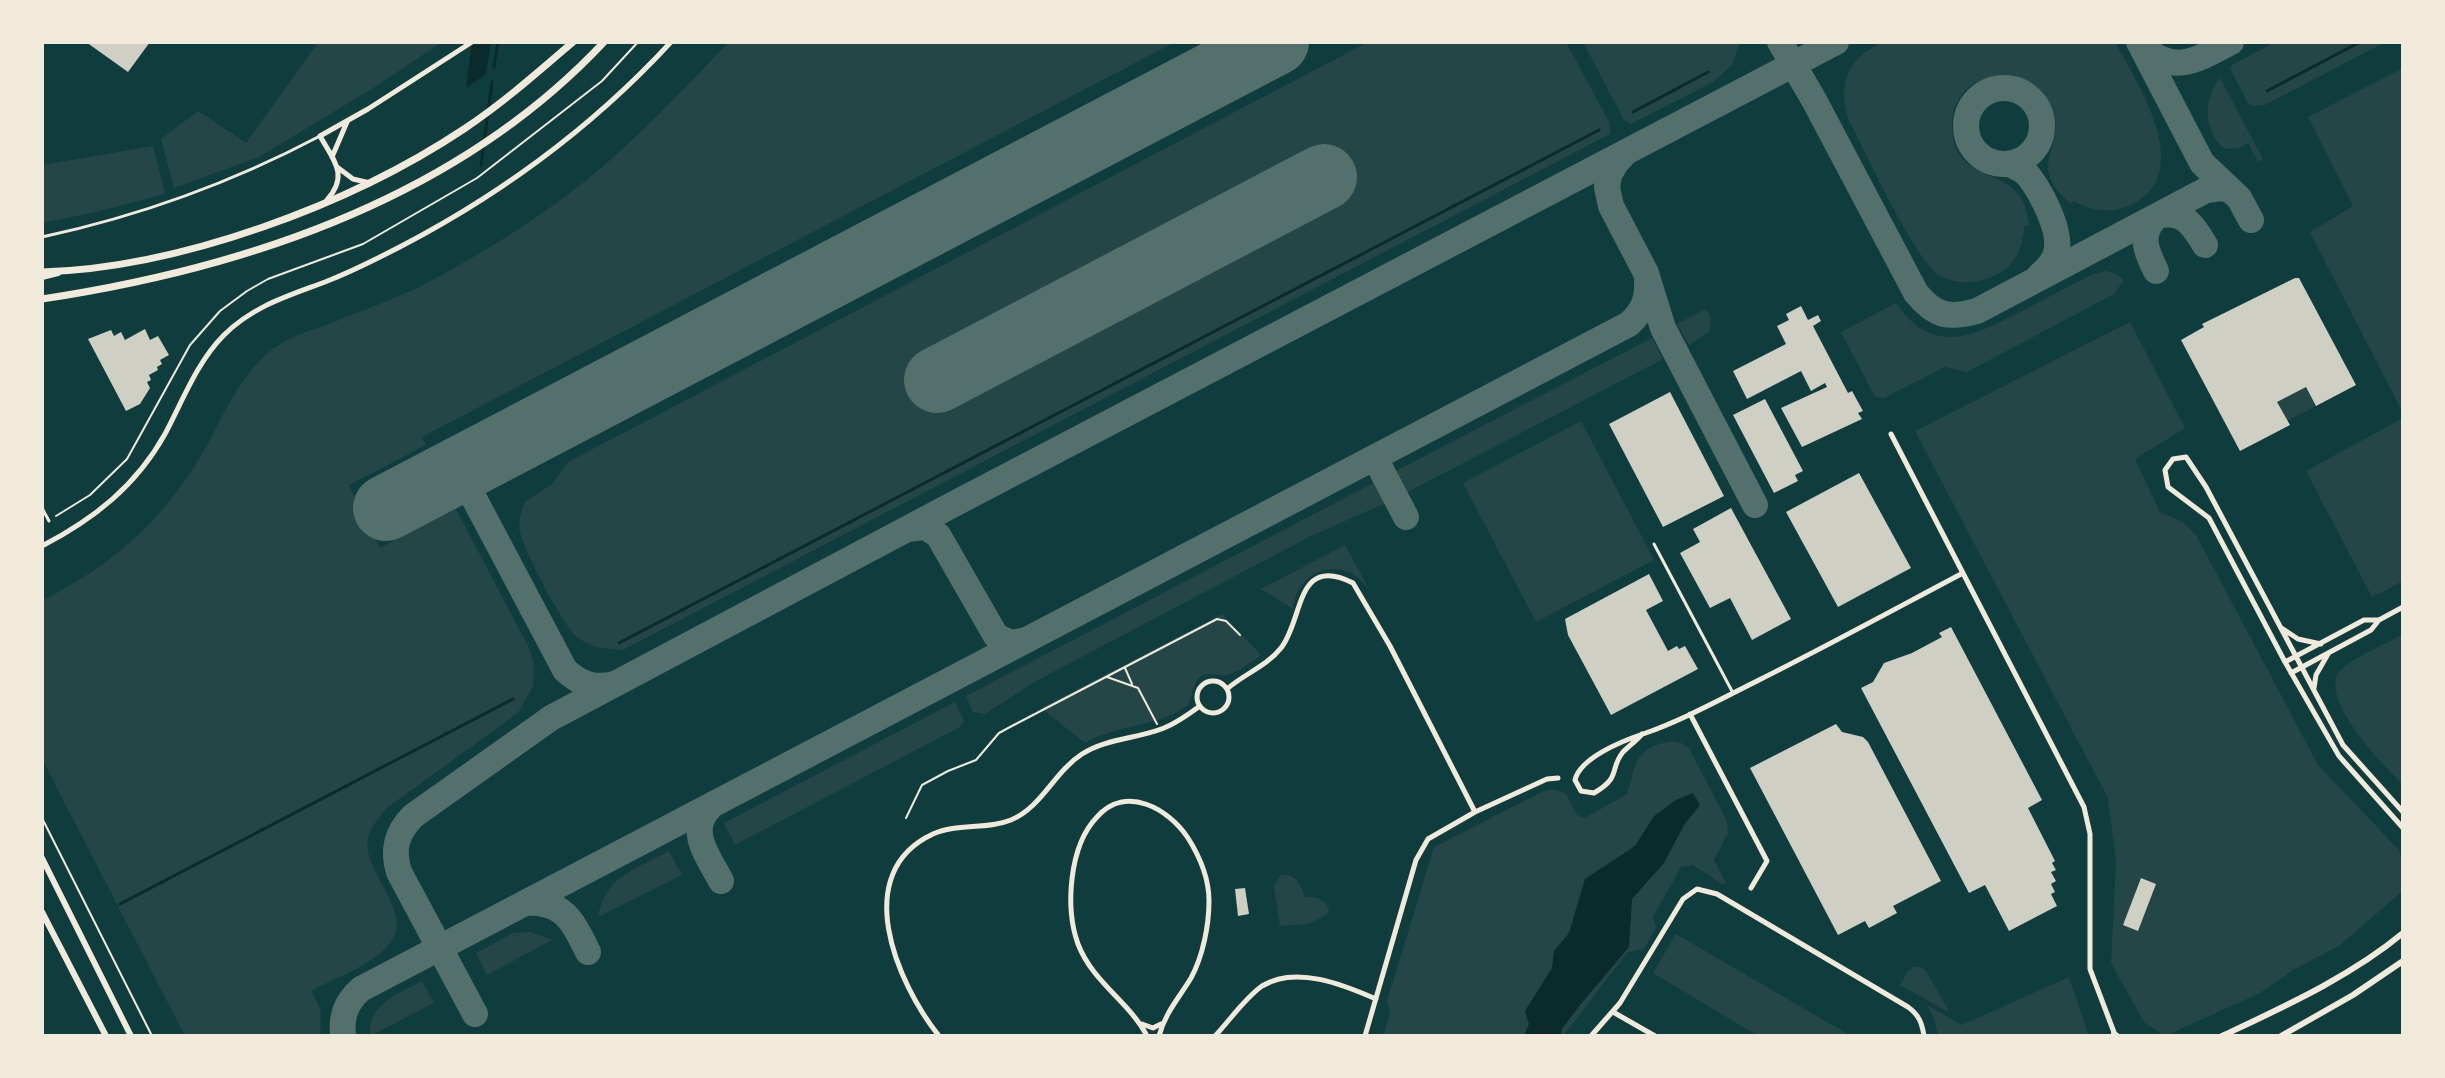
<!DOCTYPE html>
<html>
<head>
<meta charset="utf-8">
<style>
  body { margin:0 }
  #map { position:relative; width:2445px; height:1078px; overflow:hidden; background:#0f3d3e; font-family:"Titillium Web",sans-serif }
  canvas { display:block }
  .frame { position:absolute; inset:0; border:44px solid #f1e9da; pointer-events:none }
</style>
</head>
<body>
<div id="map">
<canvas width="2445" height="1078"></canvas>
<div class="frame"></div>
</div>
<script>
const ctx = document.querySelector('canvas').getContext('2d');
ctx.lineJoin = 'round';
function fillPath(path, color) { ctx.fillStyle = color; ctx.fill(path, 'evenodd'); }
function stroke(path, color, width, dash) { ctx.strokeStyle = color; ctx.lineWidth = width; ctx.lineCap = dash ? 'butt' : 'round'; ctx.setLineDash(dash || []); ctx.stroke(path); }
fillPath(new Path2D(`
  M 316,42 L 442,42 L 370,90 L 259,157 L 174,188 L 161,139 L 198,111 L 246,143 L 317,44 Z
  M 729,42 L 1175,42 L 422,437 L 426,445 L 349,485 L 380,548 L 456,509 L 529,648 L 534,663 L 533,686 L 518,713 L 388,807 C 380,816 371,826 368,838 C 361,875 420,913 386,948 C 367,967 335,978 311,991 L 321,1010 L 320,1036 L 185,1036 L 42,759 L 42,601 C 112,564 155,528 198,461 C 222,422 237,374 276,347 C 291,336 309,331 326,325 C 358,312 391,301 421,286 C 486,252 553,210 608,162 C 651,124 690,83 729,42 Z
  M 1368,42 L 1566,42 L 1609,122 L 1610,134 L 623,650 C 605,649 590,648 576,636 C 563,625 519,543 519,526 C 519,518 522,510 525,502 L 552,484 L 568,462 Z
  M 1583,42 L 1740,42 L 1732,65 L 1713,82 L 1631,124 L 1624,120 Z
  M 1882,42 L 2115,42 C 2137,83 2196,171 2133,204 C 2113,214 2093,212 2074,201 L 2071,204 C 2024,164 2067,149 2052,110 C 2031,55 1949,69 1952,128 C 1954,192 2024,158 2029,225 L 2024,226 C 2023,249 2015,266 1994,276 C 1977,284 1957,285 1940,276 C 1915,261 1866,153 1849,121 C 1837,84 1847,60 1882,42 Z
  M 2275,42 L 2385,42 L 2265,105 L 2254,106 L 2248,103 L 2230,69 L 2232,65 Z
  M 2403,68 L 2403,413 L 2310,232 L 2353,206 L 2308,117 Z
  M 2220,78 L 2263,159 L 2258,162 L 2248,143 L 2239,148 L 2225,149 C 2203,132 2203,98 2220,78 Z
  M 153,146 L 165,194 L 96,212 L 42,223 L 42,165 Z
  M 2105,271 L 2114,273 L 2124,280 L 2114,294 L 1967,372 L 1945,367 L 1884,398 L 1875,397 L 1841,332 L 1896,303 C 1934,358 1975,335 2022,311 C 2045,299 2067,287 2089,276 Z
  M 1706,309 L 1711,318 L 1710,331 L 1689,345 L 1677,324 Z
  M 2130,322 L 2185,428 L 2135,459 L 2160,512 L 2183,522 L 2196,535 L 2318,765 L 2399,850 C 2403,864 2407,881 2399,894 L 2339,946 L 2295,969 L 2260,993 L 2165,1036 L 2144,1022 L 2111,963 L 2116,862 L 2108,798 L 1915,431 Z
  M 1652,338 L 1663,359 L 1400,496 L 1388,475 Z
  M 2306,387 L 2316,406 L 2287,421 L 2277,402 Z
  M 2403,418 L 2403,581 L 2372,597 L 2306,471 Z
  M 1581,421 L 1654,560 L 1536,622 L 1463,483 Z
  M 1381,479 L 1393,500 L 1313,535 L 1036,681 L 985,714 L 973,712 L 966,696 Z
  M 1345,545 L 1370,591 C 1364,584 1359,577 1351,573 C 1323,560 1295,580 1293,609 L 1261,589 Z
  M 1222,614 L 1261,655 C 1251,662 1240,672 1227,675 C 1216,677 1207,669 1197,680 C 1192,687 1192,697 1188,705 C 1157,728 1118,724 1085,743 L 1041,708 Z
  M 2403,634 L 2403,784 C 2384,767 2319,699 2339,672 C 2351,658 2386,644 2403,634 Z
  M 955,702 L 964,721 L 960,727 L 735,845 L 724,823 Z
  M 1672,741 L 1681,743 L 1689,748 L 1727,821 L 1728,833 L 1714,860 L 1726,883 L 1723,885 L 1693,865 L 1681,867 L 1653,917 L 1656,928 L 1644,949 L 1628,952 L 1563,1036 L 1383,1036 L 1390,1014 L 1387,1001 L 1434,847 L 1544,791 L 1554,789 L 1566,794 L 1577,815 L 1585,818 L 1627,794 C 1637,764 1633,748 1672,741 Z
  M 669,851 L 682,875 L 598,917 C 605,876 636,869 669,851 Z
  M 1281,875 C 1297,873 1299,884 1305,897 C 1317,897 1324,898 1329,909 L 1327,915 L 1308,924 L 1280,926 L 1274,886 Z
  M 531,932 L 552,940 L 487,975 L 476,953 L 513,933 Z
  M 1676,934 L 1851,1036 L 1758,1036 L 1653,973 Z
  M 1914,967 L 1920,967 L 1926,971 L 1950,1013 L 1900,985 L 1907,972 Z
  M 2069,977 L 2089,1036 L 1938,1036 L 1934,1019 L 1927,1005 L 1962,1025 Z
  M 422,981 L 434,1003 L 370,1036 C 367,1004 399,993 422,981 Z`), '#244646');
fillPath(new Path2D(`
  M 472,42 L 491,42 L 486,74 L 466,88 Z
  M 1693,793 L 1700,805 L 1684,825 L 1664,863 L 1632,899 L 1629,947 L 1580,1005 L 1562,1029 L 1561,1036 L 1524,1036 L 1529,1024 L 1525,1011 L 1552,968 L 1554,951 L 1569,933 L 1585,879 L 1635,846 L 1654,816 L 1676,800 Z`), '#0a2a2b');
stroke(new Path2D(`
  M 494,67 L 498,42
  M 2267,91 L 2360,42
  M 1633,112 L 1708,72
  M 481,165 L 492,82
  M 619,643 L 1599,130
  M 120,904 L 513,699`), '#0a2a2b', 3);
stroke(new Path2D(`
  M 1780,42 L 1814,100 L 1916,293 C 1935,316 1948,319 1977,311 L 2206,190 L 2222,188 L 2231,191
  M 2139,42 L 2202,163 L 2239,198 L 2251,220
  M 2143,47 C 2175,76 2198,59 2231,42
  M1966 126a38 38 0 1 1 76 0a38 38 0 1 1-76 0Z
  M 1626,152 L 1616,163 L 1609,175 L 1607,187 L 1611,206 L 1646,273 L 1663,328 L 1755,505
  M 2009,164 C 2017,167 2025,170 2030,178 C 2042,194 2060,229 2057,249 C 2055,261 2048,268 2039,276
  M 2156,271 C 2146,250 2138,234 2157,216 C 2183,209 2193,225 2205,245
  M 1375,458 L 1406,517
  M 459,470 L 565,670 C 580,684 594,689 615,684
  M 907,529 L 925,527 L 938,535 L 996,636 L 1011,643 L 1027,640
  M 711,806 C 686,830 708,856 721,881
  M 525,903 C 564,900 573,922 588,952
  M 475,1014 L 399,872 C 392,850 396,833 413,816 L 551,718 L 954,504 L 1836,42
  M 343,1036 C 341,1016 346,1002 361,989 L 1629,324 C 1643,311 1648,300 1647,281`), '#53706d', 26);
stroke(new Path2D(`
  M 937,380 L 1324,177
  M 386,508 L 1276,42`), '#53706d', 66);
fillPath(new Path2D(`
  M 86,42 L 150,42 L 128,72 Z
  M 2295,278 L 2299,278 L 2356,385 L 2316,406 L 2306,387 L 2277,402 L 2290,425 L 2240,451 L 2181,340 L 2204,327 L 2202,324 Z
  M 1801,306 L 1808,320 L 1818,315 L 1821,321 L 1813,326 L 1848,393 L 1852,391 L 1863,411 L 1858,413 L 1862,419 L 1802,447 L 1781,408 L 1827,387 L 1825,383 L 1811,391 L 1801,371 L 1747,399 L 1733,371 L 1786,344 L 1777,326 L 1789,320 L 1786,314 Z
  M 145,329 L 150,340 L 158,336 L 169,355 L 160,360 L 162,364 L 157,367 L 158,370 L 149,375 L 151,380 L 147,382 L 150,388 L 140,404 L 126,411 L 88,339 L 111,330 L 114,336 L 121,332 L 125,340 Z
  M 1670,392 L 1724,496 L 1663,527 L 1609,424 Z
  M 1765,399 L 1803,471 L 1795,475 L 1798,481 L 1774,493 L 1733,415 Z
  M 1859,473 L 1911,568 L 1838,607 L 1786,512 Z
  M 1731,508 L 1791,619 L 1752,640 L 1730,598 L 1710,608 L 1680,553 L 1700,542 L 1693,529 Z
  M 1649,574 L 1663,601 L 1646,610 L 1668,651 L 1677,646 L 1679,649 L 1685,646 L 1698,669 L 1611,715 L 1568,635 L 1565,619 Z
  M 1951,627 L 2042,800 L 2028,808 L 2055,861 L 2052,863 L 2056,870 L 2051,872 L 2056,881 L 2051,884 L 2055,892 L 2051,894 L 2057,906 L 2009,931 L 1985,885 L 1969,893 L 1861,688 L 1873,682 L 1884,663 L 1912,653 L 1942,637 L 1939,633 Z
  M 1836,724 L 1842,732 L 1863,737 L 1868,742 L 1941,881 L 1893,906 L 1897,913 L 1869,928 L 1865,921 L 1838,935 L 1750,768 Z
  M 2141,878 L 2156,884 L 2138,931 L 2123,925 Z
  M 1245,888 L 1249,914 L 1238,916 L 1235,889 Z`), '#cfcfc3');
stroke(new Path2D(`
  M 56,516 L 90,495 L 127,459 L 190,345 L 220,311 L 247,291 L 268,279 L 363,244 L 477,178 L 602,81 L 638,42
  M 1125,668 L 1132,684
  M 1107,677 L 1138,688 L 1157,724
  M 42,818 L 152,1036
  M 906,818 L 922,785 L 948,771 L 976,760 L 999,733 L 1010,727 L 1217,619 L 1226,621 L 1240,635`), '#f1e9da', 2);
stroke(new Path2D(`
  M 42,237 C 140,216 231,183 320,136
  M 42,508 L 49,521
  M 1654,544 L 1733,693`), '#f1e9da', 3);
stroke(new Path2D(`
  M 332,157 L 347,122
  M 337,167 L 353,179 L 370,183
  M 327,200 C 349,175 334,161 320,136 L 368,109 L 472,42
  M 1891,434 L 2084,807 L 2090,834 L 2090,969 L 2115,1035
  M 42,546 C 94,519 136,486 165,434 C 183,400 197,362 224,335 C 253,306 288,296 325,282 C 343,275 362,266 380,257 C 489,203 589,131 671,42
  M 2283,629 L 2298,639 L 2321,644
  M 2285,662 L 2364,620 L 2378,620
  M 2291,673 L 2371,630 L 2379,620 L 2403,607
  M1197 697a16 16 0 1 1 32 0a16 16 0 1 1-32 0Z
  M 2314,688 L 2316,675 L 2328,654
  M 1227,689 C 1244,674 1267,666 1281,648 C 1304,619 1295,554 1353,583 L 1390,646 L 1475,812
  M 1690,714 L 1767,861 L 1751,888
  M 1642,734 C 1636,741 1629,746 1623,752 C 1609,769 1622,777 1594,793 L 1581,791 L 1575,780 C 1580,758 1622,741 1643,734 C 1683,720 1721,699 1759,680 C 1827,646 1895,609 1963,573
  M 2403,812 L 2343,745 L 2206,487 L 2186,457 L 2173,459 L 2165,470 L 2168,487 L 2209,518 L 2285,662 L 2339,756 L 2403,828
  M 1613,1012 L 1655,1036
  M 1142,1024 L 1153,1028 L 1161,1024
  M 939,1036 C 897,983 849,873 933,834 C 957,823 986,830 1011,820 C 1042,807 1054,772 1082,754 C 1107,738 1137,739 1164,728 C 1177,723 1189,714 1200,706
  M 1147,1036 C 1129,1001 1093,983 1078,944 C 1065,908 1069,846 1097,817 C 1126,784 1169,809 1188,838 C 1200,857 1209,879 1209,901 C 1209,925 1203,956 1191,978 C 1179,998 1165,1013 1159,1036
  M 1215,1036 C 1230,1020 1245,998 1262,986 C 1296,965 1344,985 1376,999
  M 1365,1036 L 1416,860 L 1428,839 L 1475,812 L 1547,779 L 1558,778
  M 1591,1036 L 1620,1003 L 1683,899 L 1697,889 L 1717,894 L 1908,1007 C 1919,1015 1922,1023 1924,1036`), '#f1e9da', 5);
stroke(new Path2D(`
  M 42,277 L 58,273
  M 42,858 L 131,1036
  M 42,912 L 106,1036
  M 2113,1036 L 2114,1034 L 2117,1036
  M 2222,1036 C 2283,1007 2350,977 2403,933
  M 2281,1036 L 2353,995 L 2403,961`), '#f1e9da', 6);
stroke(new Path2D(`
  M 42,272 C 179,268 350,205 464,129 C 503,103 537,73 573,42
  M 42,299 C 248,268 458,198 604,42`), '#f1e9da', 7);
</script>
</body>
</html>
